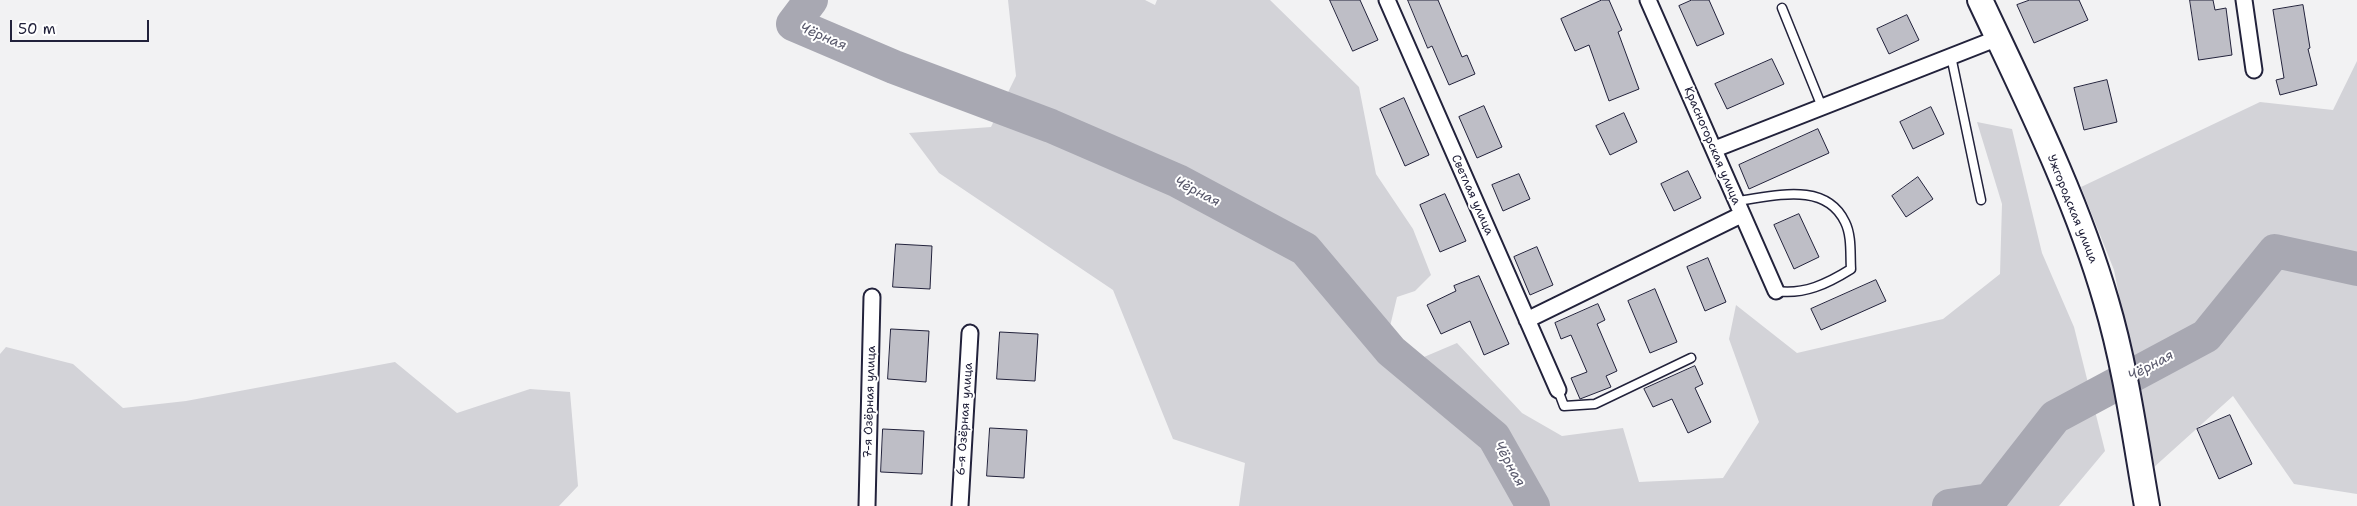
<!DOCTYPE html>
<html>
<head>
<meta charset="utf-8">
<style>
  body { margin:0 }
  #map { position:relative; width:2357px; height:506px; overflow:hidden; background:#f2f2f3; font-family:"Shantell Sans",sans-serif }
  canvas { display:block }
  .scale { position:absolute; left:10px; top:20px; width:139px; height:22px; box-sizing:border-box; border:2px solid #22223b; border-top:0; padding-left:6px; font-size:15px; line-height:18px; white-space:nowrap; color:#22223b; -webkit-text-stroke:4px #fff; paint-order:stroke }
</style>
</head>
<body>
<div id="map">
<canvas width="2357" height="506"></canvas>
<div class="scale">50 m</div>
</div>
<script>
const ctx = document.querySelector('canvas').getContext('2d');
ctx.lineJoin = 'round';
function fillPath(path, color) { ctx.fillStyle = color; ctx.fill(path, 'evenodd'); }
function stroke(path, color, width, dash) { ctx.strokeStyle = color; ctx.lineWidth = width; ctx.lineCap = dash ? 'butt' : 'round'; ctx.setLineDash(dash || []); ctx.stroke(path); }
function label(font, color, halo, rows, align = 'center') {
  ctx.font = font + ' "Shantell Sans",sans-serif'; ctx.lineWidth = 4; ctx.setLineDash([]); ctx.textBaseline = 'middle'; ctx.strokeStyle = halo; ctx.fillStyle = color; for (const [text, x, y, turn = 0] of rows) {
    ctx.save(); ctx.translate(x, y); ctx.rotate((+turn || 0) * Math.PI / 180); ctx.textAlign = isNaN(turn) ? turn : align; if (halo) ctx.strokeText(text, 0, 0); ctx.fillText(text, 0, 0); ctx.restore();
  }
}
fillPath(new Path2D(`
  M 1008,0 L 1145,0 L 1155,5 L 1157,0 L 1270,0 L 1359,87 L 1376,174 L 1413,229 L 1431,275 L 1415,291 L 1397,297 L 1387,339 L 1424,357 L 1457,343 L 1522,413 L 1562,436 L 1623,428 L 1639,482 L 1723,478 L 1759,422 L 1729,339 L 1736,305 L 1797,353 L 1943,319 L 2000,274 L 2002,204 L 1977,122 L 2012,129 L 2042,253 L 2074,327 L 2105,451 L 2059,506 L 1239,506 L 1245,463 L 1173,439 L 1113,290 L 939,173 L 909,133 L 991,127 L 1016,76 Z
  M 2357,61 L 2357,494 L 2294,484 L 2233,396 L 2153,468 L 2114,270 L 2081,187 L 2260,102 L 2333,110 Z
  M 6,347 L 73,364 L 123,408 L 186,401 L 395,362 L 457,413 L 530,389 L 570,392 L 578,486 L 559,506 L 0,506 L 0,354 Z`), '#d3d3d8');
stroke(new Path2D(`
  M 811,0 L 793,24 L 894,67 L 1051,126 L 1178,181 L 1305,249 L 1391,351 L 1494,437 L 1533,506
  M 1949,506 L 1990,500 L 2055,417 L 2206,336 L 2275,251 L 2357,269`), '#a8a8b2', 34);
const building = new Path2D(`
  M 1330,0 L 1360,0 L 1378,40 L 1353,51 Z
  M 1408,0 L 1438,0 L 1462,57 L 1467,55 L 1475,74 L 1449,85 L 1432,46 L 1428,48 Z
  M 1602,0 L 1609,0 L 1622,30 L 1618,32 L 1639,89 L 1609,101 L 1589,45 L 1575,51 L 1561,19 Z
  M 1692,0 L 1709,0 L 1724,34 L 1697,46 L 1679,6 Z
  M 2030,0 L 2079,0 L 2088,20 L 2034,43 L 2017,5 Z
  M 2190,0 L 2213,0 L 2215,10 L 2226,8 L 2232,55 L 2199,60 Z
  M 2303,5 L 2310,48 L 2308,49 L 2317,85 L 2280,95 L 2276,80 L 2284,78 L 2273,10 Z
  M 1907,15 L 1919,40 L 1889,54 L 1877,29 Z
  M 1772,59 L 1784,84 L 1727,109 L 1715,84 Z
  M 2107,80 L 2117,122 L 2084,130 L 2074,88 Z
  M 1404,98 L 1429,155 L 1405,166 L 1380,109 Z
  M 1484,106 L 1502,147 L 1477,158 L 1459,117 Z
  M 1931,107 L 1944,134 L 1913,149 L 1900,122 Z
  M 1624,113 L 1637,142 L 1610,155 L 1596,126 Z
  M 1818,129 L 1829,153 L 1749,189 L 1739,165 Z
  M 1688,171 L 1701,198 L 1674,211 L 1661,184 Z
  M 1519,174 L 1530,199 L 1503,211 L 1492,185 Z
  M 1918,177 L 1933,199 L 1906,217 L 1892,196 Z
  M 1445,194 L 1466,241 L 1440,252 L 1420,205 Z
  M 1799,214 L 1819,257 L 1794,269 L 1774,225 Z
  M 896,244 L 932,246 L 930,289 L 893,287 Z
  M 1537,247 L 1553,285 L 1530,295 L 1514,257 Z
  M 1708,258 L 1726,302 L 1705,311 L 1687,267 Z
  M 1479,276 L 1509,344 L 1484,355 L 1470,321 L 1441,334 L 1427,305 L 1456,291 L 1454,286 Z
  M 1876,280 L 1886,301 L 1821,330 L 1811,309 Z
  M 1655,289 L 1677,342 L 1650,353 L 1628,301 Z
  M 1598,304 L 1605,320 L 1597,324 L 1617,371 L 1606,376 L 1611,387 L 1580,399 L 1571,378 L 1587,372 L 1571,335 L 1561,339 L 1555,323 Z
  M 891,329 L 929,331 L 926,382 L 888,379 Z
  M 1000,332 L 1038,334 L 1035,381 L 997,379 Z
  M 1695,366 L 1703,384 L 1695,388 L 1711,422 L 1688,433 L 1672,399 L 1653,407 L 1644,389 Z
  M 2230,415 L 2252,464 L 2219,479 L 2197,429 Z
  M 990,428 L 1027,430 L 1024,478 L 987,476 Z
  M 883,429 L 924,431 L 922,474 L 881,472 Z`);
fillPath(building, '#bebec6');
stroke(building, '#22223b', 1);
const service = new Path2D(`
  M 1782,8 L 1822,107
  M 1951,56 L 1981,200
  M 1736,201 C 1772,197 1825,180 1845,222 C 1852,236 1850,254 1851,269 C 1827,284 1804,295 1776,291
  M 1558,390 L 1564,406 L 1595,404 L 1691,358`);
const minor = new Path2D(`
  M 1387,0 L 1558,390
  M 1648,0 L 1776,291
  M 2244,0 L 2254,70
  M 1715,149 L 1998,38
  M 1527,320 L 1741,215
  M 867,506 L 872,297
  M 960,506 L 970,333`);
const primary = new Path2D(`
  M 1980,0 C 2026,98 2076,197 2106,301 C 2126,368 2135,438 2147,506`);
stroke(service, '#22223b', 11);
stroke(minor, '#22223b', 19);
stroke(primary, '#22223b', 28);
stroke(service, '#fff', 8);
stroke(minor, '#fff', 15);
stroke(primary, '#fff', 24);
label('12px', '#22223b', '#fff', [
  ["Красногорская улица",1712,146,67],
  ["Светлая улица",1472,195,66],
  ["Ужгородская улица",2072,209,68],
  ["7-я Озёрная улица",870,402,-88],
  ["6-я Озёрная улица",965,419,-86]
]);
label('italic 14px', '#58586b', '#fff', [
  ["Чёрная",823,37,23],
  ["Чёрная",1197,192,27],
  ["Чёрная",2151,366,-28],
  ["Чёрная",1509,464,61]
]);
</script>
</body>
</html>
